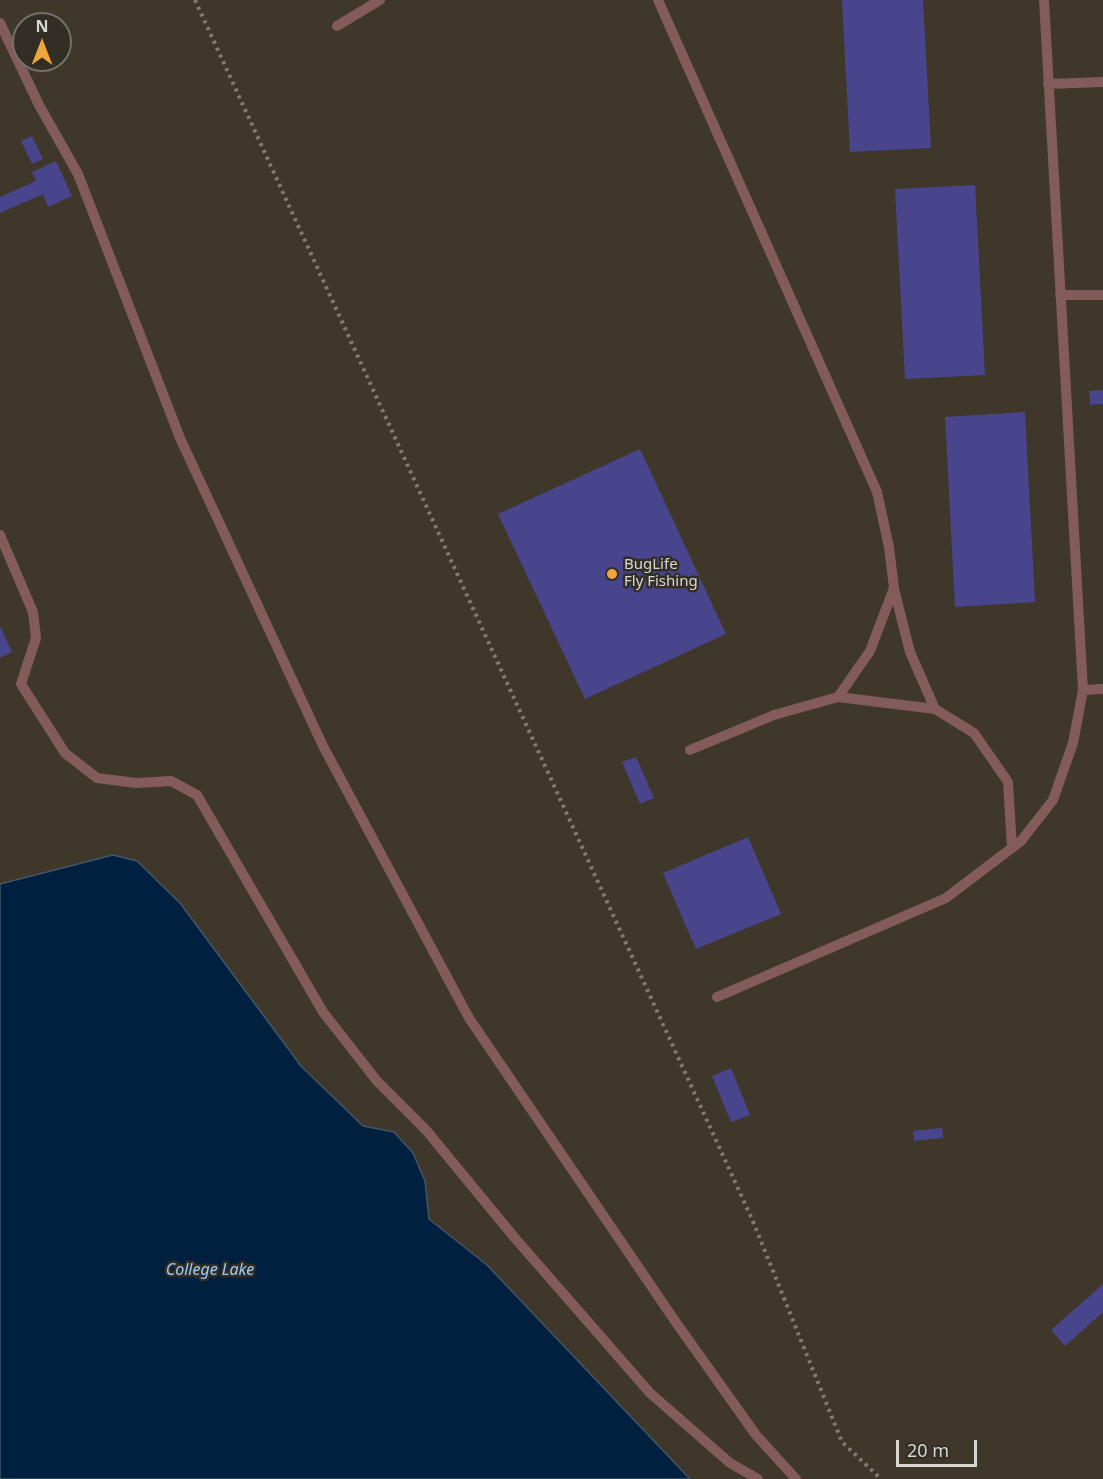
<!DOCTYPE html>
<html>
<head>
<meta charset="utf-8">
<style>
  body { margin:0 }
  #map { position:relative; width:1103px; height:1479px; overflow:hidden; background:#322e26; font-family:"Noto Sans",sans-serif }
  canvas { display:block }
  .north { position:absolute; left:12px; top:12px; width:60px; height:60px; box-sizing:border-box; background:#322e26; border:2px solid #74716a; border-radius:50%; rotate:0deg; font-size:16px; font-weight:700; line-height:24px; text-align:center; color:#d8d6d1 }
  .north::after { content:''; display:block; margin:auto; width:21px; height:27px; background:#efa73d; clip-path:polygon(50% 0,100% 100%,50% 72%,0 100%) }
  .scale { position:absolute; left:896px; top:1440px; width:81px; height:27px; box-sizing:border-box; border:3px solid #d8d6d1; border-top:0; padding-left:8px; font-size:18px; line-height:21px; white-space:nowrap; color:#d8d6d1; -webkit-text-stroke:4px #322e26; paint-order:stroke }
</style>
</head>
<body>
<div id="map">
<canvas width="1103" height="1479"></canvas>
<div class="north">N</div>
<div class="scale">20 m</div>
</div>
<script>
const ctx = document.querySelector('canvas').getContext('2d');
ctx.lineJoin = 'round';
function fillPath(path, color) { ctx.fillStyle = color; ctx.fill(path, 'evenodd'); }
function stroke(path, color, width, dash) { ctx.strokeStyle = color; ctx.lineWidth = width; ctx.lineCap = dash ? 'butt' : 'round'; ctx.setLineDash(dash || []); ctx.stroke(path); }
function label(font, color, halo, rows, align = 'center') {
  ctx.font = font + ' "Noto Sans",sans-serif'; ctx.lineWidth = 5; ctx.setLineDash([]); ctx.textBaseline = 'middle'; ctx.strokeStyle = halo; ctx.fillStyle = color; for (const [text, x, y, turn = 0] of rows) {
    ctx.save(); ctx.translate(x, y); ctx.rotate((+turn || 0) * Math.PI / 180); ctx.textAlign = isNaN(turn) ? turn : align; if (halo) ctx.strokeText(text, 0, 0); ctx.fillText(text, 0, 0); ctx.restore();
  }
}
fillPath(new Path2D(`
  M 0,0 L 1103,0 L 1103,1479 L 690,1479 L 487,1265 L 429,1219 L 425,1181 L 413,1153 L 394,1132 L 363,1126 L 301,1066 L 180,903 L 113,855 L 0,884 ZM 24,24 L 60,24 L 60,60 L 24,60 Z`), '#3e372a');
const water = new Path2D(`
  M 113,855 L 137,861 L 180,903 L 301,1066 L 363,1126 L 394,1132 L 413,1153 L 425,1181 L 429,1219 L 487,1265 L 690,1479 L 0,1479 L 0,884 Z`);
fillPath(water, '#01203f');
stroke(water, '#42576b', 1.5);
fillPath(new Path2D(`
  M 842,0 L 923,0 L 931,148 L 850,152 Z
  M 32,136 L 43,159 L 32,164 L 21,141 Z
  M 56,161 L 72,196 L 48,207 L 43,194 L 0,213 L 0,197 L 36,181 L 32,172 Z
  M 975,185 L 985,375 L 905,379 L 895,189 Z
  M 1103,390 L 1103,404 L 1090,405 L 1089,391 Z
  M 1025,412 L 1035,602 L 955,607 L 945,417 Z
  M 640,449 L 726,634 L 585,699 L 498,514 Z
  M 0,626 L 12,652 L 0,658 Z
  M 636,757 L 654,798 L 640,804 L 622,762 Z
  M 748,837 L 781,914 L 696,949 L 663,873 Z
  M 731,1068 L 750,1115 L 731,1122 L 712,1076 Z
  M 942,1128 L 943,1138 L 914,1141 L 913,1131 Z
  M 1103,1284 L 1103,1312 L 1065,1346 L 1051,1330 Z`), '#49458d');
stroke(new Path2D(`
  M 195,0 L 752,1219 L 842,1442 L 881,1479`), '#807d77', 4, [3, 4.5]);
stroke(new Path2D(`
  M 658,0 L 877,492 L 889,547 L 894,588 L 870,651 L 838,697 L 774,715 L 690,750
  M 0,23 L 39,105 L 78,174 L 180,438 L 323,746 L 469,1018 L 675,1321 L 756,1435 L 796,1479
  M 337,26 L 380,0
  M 1048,84 L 1103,82
  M 1060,295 L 1103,295
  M 0,535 L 33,612 L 36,638 L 21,684 L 65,753 L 97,778 L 136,783 L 171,781 L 197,795 L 323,1012 L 377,1081 L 426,1130 L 514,1237 L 650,1393 L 730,1463 L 758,1479
  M 894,589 L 910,652 L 935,709 L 974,733 L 1008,782 L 1012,848
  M 1083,690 L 1103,689
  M 838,697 L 935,709
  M 717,997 L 946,898 L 1021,841 L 1053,800 L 1073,743 L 1083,690 L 1044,0`), '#825b5a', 10);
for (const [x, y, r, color] of [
  [612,574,6,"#efa73d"]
]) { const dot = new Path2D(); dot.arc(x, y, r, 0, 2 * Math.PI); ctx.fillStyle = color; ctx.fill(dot); stroke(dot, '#322e26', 2); }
label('15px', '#d8d6d1', '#322e26', [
  ["BugLife",624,565],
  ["Fly Fishing",624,582]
], 'left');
label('italic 16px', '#9bcafc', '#322e26', [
  ["College Lake",210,1270]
]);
</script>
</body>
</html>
